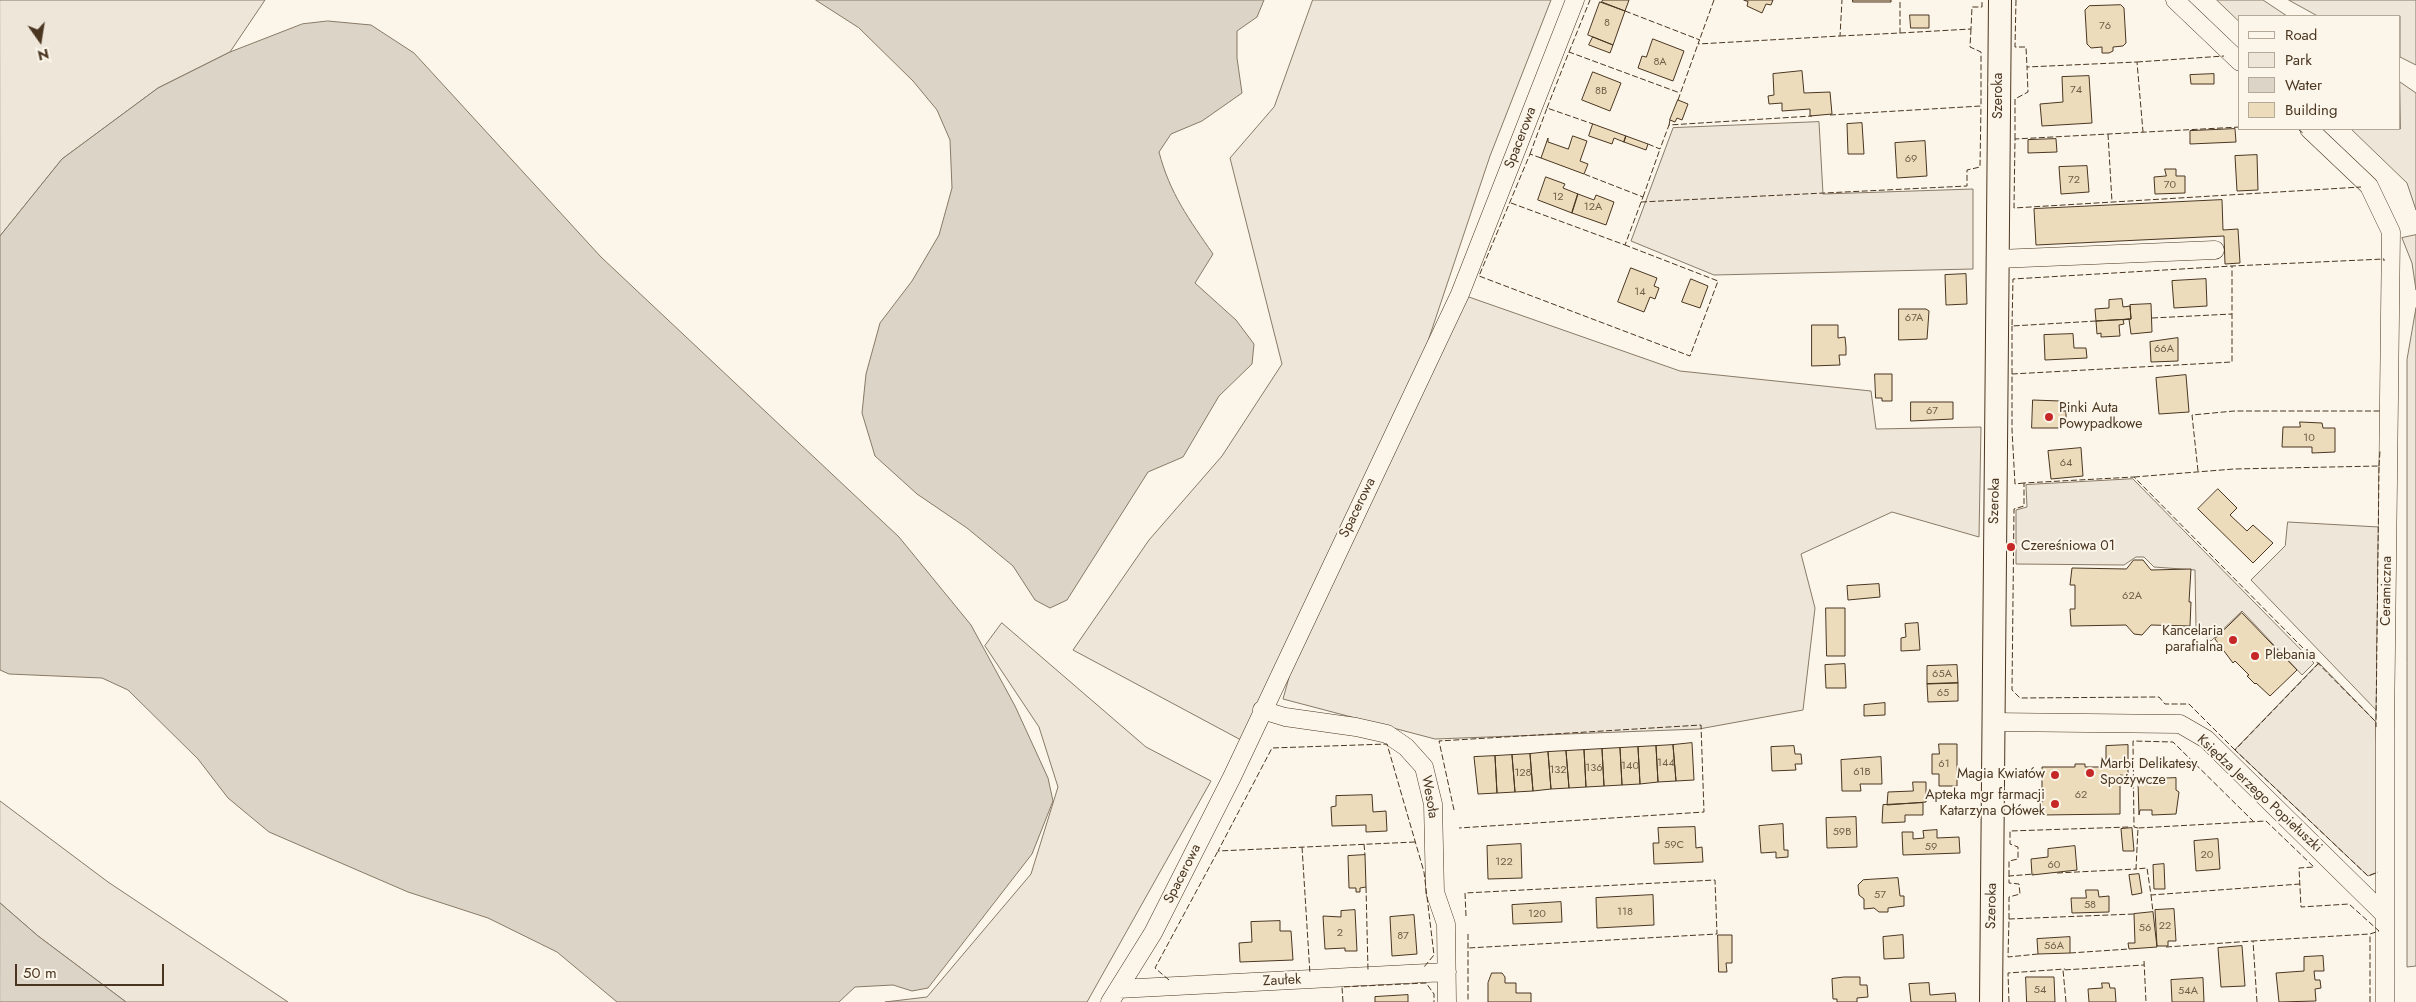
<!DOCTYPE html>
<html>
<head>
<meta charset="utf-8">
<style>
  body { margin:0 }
  #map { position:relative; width:2416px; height:1002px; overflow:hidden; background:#fbf6e9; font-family:Jost,sans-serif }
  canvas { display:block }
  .legend { position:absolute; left:2238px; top:15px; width:162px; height:115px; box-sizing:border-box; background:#fbf6e9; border:1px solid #b4a999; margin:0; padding:6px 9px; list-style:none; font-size:15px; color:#4a3520 }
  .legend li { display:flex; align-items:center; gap:10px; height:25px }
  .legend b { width:25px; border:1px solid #b4a999 }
  .north { position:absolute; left:15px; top:15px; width:50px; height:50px; -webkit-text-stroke:4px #fbf6e9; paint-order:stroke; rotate:167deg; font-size:14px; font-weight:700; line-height:20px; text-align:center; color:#4a3520 }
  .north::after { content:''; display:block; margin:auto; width:18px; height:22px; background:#4a3520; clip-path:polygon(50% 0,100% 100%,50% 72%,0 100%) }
  .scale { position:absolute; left:15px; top:964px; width:149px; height:22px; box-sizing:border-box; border:2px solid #4a3520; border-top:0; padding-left:6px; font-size:15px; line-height:18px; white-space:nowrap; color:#4a3520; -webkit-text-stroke:4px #fbf6e9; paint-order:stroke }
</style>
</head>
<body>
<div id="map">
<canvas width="2416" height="1002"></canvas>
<ul class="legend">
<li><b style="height:6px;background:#fbf6e9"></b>Road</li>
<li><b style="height:14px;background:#ede6d9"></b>Park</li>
<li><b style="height:14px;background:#dcd4c6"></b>Water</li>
<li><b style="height:14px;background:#ecdcbc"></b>Building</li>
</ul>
<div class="north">N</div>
<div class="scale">50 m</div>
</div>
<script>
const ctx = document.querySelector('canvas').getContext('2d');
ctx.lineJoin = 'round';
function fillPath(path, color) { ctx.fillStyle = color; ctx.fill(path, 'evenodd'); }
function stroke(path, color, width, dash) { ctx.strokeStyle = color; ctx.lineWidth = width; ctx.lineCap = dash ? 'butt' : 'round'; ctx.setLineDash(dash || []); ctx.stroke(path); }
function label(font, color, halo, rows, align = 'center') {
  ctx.font = font + ' Jost,sans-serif'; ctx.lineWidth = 4; ctx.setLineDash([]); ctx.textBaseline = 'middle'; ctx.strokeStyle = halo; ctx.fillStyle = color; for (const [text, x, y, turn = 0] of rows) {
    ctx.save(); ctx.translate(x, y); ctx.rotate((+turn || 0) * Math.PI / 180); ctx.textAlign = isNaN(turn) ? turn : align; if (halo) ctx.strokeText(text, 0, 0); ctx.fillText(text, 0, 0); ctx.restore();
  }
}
const green = new Path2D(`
  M 0,0 L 265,0 L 230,52 L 158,88 L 62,159 L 0,236 Z
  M 1313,0 L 1551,0 L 1490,156 L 1424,353 L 1241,740 L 1073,650 L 1149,540 L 1222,456 L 1282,364 L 1230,158 L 1274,107 Z
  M 2217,0 L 2263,0 L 2287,16 L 2240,16 L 2240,22 Z
  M 2289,0 L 2416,0 L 2416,65 L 2400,57 L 2400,16 L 2318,16 Z
  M 2400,82 L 2416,93 L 2416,210 L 2407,183 L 2351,129 L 2400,129 Z
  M 1819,122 L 1823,194 L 1973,189 L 1973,269 L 1714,275 L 1631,241 L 1673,128 Z
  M 2416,235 L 2416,290 L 2412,263 L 2402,238 Z
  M 1466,296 L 1680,371 L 1871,391 L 1876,429 L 1981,427 L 1979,537 L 1892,512 L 1801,554 L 1815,608 L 1803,710 L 1699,729 L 1435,739 L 1283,699 L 1293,663 Z
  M 2416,308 L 2416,966 L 2407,967 L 2407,360 Z
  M 2133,479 L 2314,663 L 2302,675 L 2242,611 L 2211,641 L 2196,628 L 2195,570 L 2154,567 L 2144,557 L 2136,557 L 2124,565 L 2016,564 L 2016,510 L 2027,507 L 2026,485 Z
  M 2288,522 L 2379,527 L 2378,712 L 2251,580 L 2285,546 Z
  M 1002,623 L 1146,747 L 1211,781 L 1087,1002 L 885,1002 L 927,997 L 1031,874 L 1058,787 L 1039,727 L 985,646 Z
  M 2319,663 L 2376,722 L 2379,872 L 2368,876 L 2235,750 Z
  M 0,801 L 108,882 L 288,1002 L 126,1002 L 38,936 L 0,903 Z`);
fillPath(green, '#ede6d9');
stroke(green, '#887966', 1);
const water = new Path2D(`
  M 816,0 L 1264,0 L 1257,17 L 1237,31 L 1237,58 L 1242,93 L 1202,121 L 1171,134 L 1159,152 C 1170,194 1189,219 1213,254 L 1195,283 L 1236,320 L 1254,344 L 1252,364 L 1219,396 L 1183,457 L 1148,472 L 1067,600 L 1050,608 L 1035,600 L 1013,566 L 967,528 L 917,494 L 875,456 L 862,413 L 866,374 L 880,323 L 912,281 L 939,235 L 952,188 L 950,140 L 937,110 L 913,81 L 859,28 Z
  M 328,21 L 371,25 L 414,53 L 601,257 L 899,537 L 971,625 L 1015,706 L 1048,778 L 1053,801 L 1032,854 L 928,988 L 912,991 L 893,985 L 855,987 L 839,1002 L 617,1002 L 557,952 L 488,918 L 408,892 L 269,832 L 228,798 L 198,759 L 128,690 L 102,678 L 9,674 L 0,670 L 0,236 L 62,159 L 158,88 L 230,52 L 302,24 Z
  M 0,903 L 38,936 L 126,1002 L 0,1002 Z`);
fillPath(water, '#dcd4c6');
stroke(water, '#887966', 1);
const building = new Path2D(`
  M 1603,0 L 1629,0 L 1625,11 L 1602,2 Z
  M 1744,0 L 1773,0 L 1771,5 L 1766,4 L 1762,13 L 1747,6 L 1748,2 Z
  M 1853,0 L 1891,0 L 1891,2 L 1853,2 Z
  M 1600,2 L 1625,11 L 1613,45 L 1588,35 Z
  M 2121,5 L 2124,8 L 2126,43 L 2123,46 L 2113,47 L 2113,51 L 2109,53 L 2102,53 L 2102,47 L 2091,48 L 2087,44 L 2085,10 L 2089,6 Z
  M 1910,15 L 1929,15 L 1929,28 L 1911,28 Z
  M 1593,37 L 1613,45 L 1610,53 L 1589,45 Z
  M 1653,39 L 1684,51 L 1673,81 L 1638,68 L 1642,56 L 1646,57 Z
  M 1802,71 L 1804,93 L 1830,92 L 1832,114 L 1810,116 L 1810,109 L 1782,111 L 1782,103 L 1769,104 L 1768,96 L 1774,95 L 1773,74 Z
  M 1593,72 L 1621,83 L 1610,111 L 1582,100 Z
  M 2214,74 L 2214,84 L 2191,84 L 2190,75 Z
  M 2089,76 L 2092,123 L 2042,126 L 2040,104 L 2063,102 L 2062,77 Z
  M 1678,100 L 1688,104 L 1682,120 L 1677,118 L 1675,122 L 1670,120 Z
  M 1862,123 L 1864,154 L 1848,154 L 1847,124 Z
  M 1593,124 L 1626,136 L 1624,142 L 1614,138 L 1612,144 L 1589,136 Z
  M 2235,129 L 2236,142 L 2190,144 L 2190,131 Z
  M 1573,136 L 1587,141 L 1580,161 L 1588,164 L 1584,174 L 1541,158 L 1548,138 L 1548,142 L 1568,149 Z
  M 1626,136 L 1648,144 L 1646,150 L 1624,142 Z
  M 2056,139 L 2057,152 L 2028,153 L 2028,140 Z
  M 1925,141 L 1927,176 L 1897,178 L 1895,143 Z
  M 2257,155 L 2258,190 L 2237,191 L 2235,156 Z
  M 2087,166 L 2089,192 L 2061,194 L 2059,167 Z
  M 2165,169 L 2176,169 L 2176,176 L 2185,176 L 2185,193 L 2155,194 L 2154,177 L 2166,176 Z
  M 1546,177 L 1565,184 L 1563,188 L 1578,194 L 1572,213 L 1538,200 Z
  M 1578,194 L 1594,200 L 1596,195 L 1614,202 L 1606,225 L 1572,213 Z
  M 2222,200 L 2223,230 L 2238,229 L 2240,263 L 2225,264 L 2224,236 L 2036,245 L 2034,209 Z
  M 1631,268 L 1657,278 L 1654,286 L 1659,288 L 1655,299 L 1650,297 L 1644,312 L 1618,302 Z
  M 1966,274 L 1967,304 L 1946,305 L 1945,275 Z
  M 1691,279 L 1708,286 L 1700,308 L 1682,302 Z
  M 2206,279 L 2207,306 L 2174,308 L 2172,281 Z
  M 2122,299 L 2123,307 L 2130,306 L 2131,319 L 2096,321 L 2095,309 L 2109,308 L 2109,300 Z
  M 2151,304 L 2152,332 L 2131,334 L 2129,319 L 2123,320 L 2124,324 L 2119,325 L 2120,336 L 2101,337 L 2101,333 L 2097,334 L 2096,321 L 2131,319 L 2130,305 Z
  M 1899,309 L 1926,309 L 1929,311 L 1927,339 L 1899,340 Z
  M 1812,325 L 1838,325 L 1838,338 L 1845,337 L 1846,347 L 1846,355 L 1839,355 L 1840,365 L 1812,366 Z
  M 2073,334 L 2074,348 L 2086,348 L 2087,358 L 2045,360 L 2044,335 Z
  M 2178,338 L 2178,361 L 2151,362 L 2150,342 Z
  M 1875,374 L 1892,374 L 1892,401 L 1882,401 L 1882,398 L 1876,398 Z
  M 2186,375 L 2189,412 L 2159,414 L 2156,378 Z
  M 2033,400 L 2060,401 L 2060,411 L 2066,411 L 2066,422 L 2060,422 L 2060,428 L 2032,428 Z
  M 1911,402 L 1953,402 L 1953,419 L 1911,421 Z
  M 2300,422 L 2322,423 L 2323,428 L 2335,428 L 2335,452 L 2312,453 L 2312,447 L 2282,447 L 2283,427 L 2300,427 Z
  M 2081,448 L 2083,476 L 2051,479 L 2048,451 Z
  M 2218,489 L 2237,508 L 2230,515 L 2247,531 L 2253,525 L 2273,543 L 2253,563 L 2198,509 Z
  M 2134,560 L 2143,560 L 2151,570 L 2191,569 L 2189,602 L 2191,602 L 2190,626 L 2151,625 L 2142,635 L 2134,634 L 2126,625 L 2071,626 L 2070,609 L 2075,609 L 2075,585 L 2070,585 L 2072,568 L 2126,569 Z
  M 1879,584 L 1880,597 L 1848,600 L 1847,586 Z
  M 1826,608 L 1845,608 L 1845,656 L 1827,656 Z
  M 2242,613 L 2297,670 L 2270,696 L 2256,683 L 2255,684 L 2247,676 L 2249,675 L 2235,661 L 2233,663 L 2215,639 Z
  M 1918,623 L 1920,650 L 1901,651 L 1901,638 L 1906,637 L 1905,624 Z
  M 1845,664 L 1846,688 L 1826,688 L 1825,665 Z
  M 1957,665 L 1958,683 L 1927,684 L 1927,666 Z
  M 1958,683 L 1958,701 L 1928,702 L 1927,684 Z
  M 1885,703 L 1885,715 L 1864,716 L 1864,705 Z
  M 1692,743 L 1694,780 L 1676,781 L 1673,745 Z
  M 1939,744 L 1957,744 L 1957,786 L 1939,786 L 1939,774 L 1932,774 L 1932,754 L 1939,754 Z
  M 1673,745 L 1676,781 L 1658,782 L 1656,746 Z
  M 2128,745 L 2128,776 L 2120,775 L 2120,814 L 2042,815 L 2042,767 L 2075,767 L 2075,764 L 2085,764 L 2085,767 L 2106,767 L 2106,746 Z
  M 1656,746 L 1658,782 L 1640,784 L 1638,747 Z
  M 1794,746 L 1795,754 L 1801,754 L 1802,764 L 1795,764 L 1796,770 L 1772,771 L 1771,747 Z
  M 1638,747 L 1640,784 L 1622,785 L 1620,748 Z
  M 1620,748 L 1622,785 L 1604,786 L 1602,749 Z
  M 1602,749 L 1604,786 L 1586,787 L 1584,750 Z
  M 1584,750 L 1586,787 L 1569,788 L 1566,751 Z
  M 1566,751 L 1569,788 L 1551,789 L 1548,752 Z
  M 1548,752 L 1551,789 L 1533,791 L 1530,754 Z
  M 1530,754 L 1533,791 L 1515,792 L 1512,755 Z
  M 1512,755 L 1515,792 L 1497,793 L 1495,756 Z
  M 1495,756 L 1497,793 L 1478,794 L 1474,757 Z
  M 1881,757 L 1882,784 L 1860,784 L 1861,791 L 1842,791 L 1841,760 Z
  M 2176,778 L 2176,790 L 2179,792 L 2176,814 L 2152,815 L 2152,810 L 2140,810 L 2139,815 L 2138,782 L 2151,783 L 2151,779 Z
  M 1913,782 L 1926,782 L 1926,802 L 1887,805 L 1888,792 L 1913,791 Z
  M 1372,795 L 1373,812 L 1386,811 L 1387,831 L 1366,832 L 1366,825 L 1332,826 L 1331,807 L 1336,806 L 1336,796 Z
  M 1923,803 L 1923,815 L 1905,815 L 1905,822 L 1882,823 L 1883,805 Z
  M 1856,817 L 1857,847 L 1827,848 L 1826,818 Z
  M 1783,824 L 1784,850 L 1788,850 L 1788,857 L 1776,858 L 1776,852 L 1761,853 L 1759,826 Z
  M 1695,827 L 1696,848 L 1702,847 L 1703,862 L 1654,864 L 1653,843 L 1659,843 L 1658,828 Z
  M 2132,828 L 2134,851 L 2123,851 L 2121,829 Z
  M 1937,830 L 1937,838 L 1959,837 L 1960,853 L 1903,855 L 1902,832 L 1913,832 L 1913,839 L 1924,838 L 1923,831 Z
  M 2218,839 L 2220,869 L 2196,871 L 2194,841 Z
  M 1521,844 L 1522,878 L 1488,879 L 1487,846 Z
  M 2075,846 L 2077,870 L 2032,875 L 2031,859 L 2048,857 L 2048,849 Z
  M 1365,855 L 1366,887 L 1360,888 L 1360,892 L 1356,892 L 1356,888 L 1349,888 L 1348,856 Z
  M 2164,864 L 2165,889 L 2154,889 L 2153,865 Z
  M 2139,874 L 2142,893 L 2132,895 L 2129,875 Z
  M 1898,878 L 1900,896 L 1904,896 L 1904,906 L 1888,908 L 1888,912 L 1879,912 L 1874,908 L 1864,909 L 1864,899 L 1859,895 L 1858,885 L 1863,880 Z
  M 2086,890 L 2098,890 L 2099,897 L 2109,896 L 2109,912 L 2072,913 L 2071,898 L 2086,898 Z
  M 1653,895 L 1654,925 L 1597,928 L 1596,898 Z
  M 1561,902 L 1562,922 L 1513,924 L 1512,905 Z
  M 2174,909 L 2176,941 L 2168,941 L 2168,946 L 2157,946 L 2155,910 Z
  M 1355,910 L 1357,951 L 1345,951 L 1345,948 L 1325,949 L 1323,916 L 1341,917 L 1341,911 Z
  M 2153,912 L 2157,947 L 2129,949 L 2128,943 L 2135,943 L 2134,914 Z
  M 1414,915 L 1417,954 L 1392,956 L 1390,917 Z
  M 1280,921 L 1280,931 L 1291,931 L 1293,960 L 1240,962 L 1239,943 L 1252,942 L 1251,922 Z
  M 1718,935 L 1732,935 L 1732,963 L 1726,963 L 1727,972 L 1719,972 Z
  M 1903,935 L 1904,958 L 1884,959 L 1883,937 Z
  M 2070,937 L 2070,953 L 2038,954 L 2037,939 Z
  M 2242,946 L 2245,986 L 2221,987 L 2218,948 Z
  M 2323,956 L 2324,971 L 2314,971 L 2315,980 L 2320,980 L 2321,988 L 2315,989 L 2316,1001 L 2279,1002 L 2276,973 L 2304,971 L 2304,957 Z
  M 1492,973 L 1502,973 L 1505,977 L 1505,983 L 1516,983 L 1516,993 L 1531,993 L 1531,1002 L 1488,1002 L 1488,983 Z
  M 1844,977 L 1860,977 L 1860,985 L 1867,985 L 1868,997 L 1857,998 L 1857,1002 L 1837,1002 L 1837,999 L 1833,999 L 1832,979 Z
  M 2026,977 L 2054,977 L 2055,1002 L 2027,1002 Z
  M 2203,978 L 2204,1002 L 2172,1002 L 2171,980 Z
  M 1929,983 L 1930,995 L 1955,993 L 1956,1002 L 1911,1002 L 1909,984 Z
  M 2102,983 L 2109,983 L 2110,988 L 2115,988 L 2116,1002 L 2089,1002 L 2088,989 L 2102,988 Z
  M 1408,995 L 1408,1002 L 1375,1002 L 1375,997 Z`);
fillPath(building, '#ecdcbc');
stroke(building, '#4a3520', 1);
const minor = new Path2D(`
  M 2175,0 L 2240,62
  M 2309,129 L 2369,186 L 2391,232 L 2385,731 L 2385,1002
  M 1998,259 L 2215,250
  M 1262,710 L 1285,717 L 1356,727 L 1387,734 L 1406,747 L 1424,767 L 1433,804 L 1435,892 L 1446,924 L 1447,1002
  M 1993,722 L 2180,724 L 2206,739 L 2384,914
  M 1118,989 L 1447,972
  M 1110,1002 L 1153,933 L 1232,777 L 1460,294 L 1575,0`);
const tertiary = new Path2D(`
  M 1991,1002 L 2000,0`);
stroke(minor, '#4a3520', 19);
stroke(tertiary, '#4a3520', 24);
stroke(minor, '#fbf6e9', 18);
stroke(tertiary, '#fbf6e9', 22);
stroke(new Path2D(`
  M 1714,0 L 1698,44 L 1840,36 L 1842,0
  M 2016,0 L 2015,47 L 2026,47 L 2027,67
  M 1625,11 L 1700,40
  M 1900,33 L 1971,29 L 1972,7 L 1982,7 L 1982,0
  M 1840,36 L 1900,33 L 1900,0
  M 1569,52 L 1590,0
  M 2137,62 L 2224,56
  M 1678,100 L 1698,44
  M 1547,108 L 1569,52 L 1680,93
  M 1830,115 L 1981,106 L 1981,52 L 1970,47 L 1971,29
  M 1670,120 L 1669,125 L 1812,116
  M 2240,127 L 2015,139 L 2014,208 L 2361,187
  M 2298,129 L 2304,134
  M 2108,134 L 2112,202
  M 2015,139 L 2015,99 L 2028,92 L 2027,67 L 2137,62 L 2143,132
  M 1648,144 L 1660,149 L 1669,125
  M 1530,154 L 1547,108 L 1593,124
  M 1541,158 L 1530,154 L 1479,276 L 1690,356 L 1718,281 L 1625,245
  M 1643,197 L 1660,149
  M 1641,202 L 1967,186 L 1967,170 L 1980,167 L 1981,106
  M 1511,203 L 1625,245 L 1643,197 L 1584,174
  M 2152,318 L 2232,314
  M 2096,321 L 2012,326 L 2013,279 L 2232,266
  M 2012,374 L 2012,326
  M 2379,466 L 2380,451
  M 2198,471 L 2192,415 L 2234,411 L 2381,411
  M 2134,477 L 2234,469 L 2379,466 L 2376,722
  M 2024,483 L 2015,484 L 2012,430 L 2012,374 L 2232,362 L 2232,266 L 2384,259 L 2384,261
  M 2319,663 L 2235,750 L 2368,876 L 2378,872
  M 2235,750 L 2189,704 L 2165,704 L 2159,697 L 2154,697 L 2020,698 L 2012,690 L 2014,509 L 2024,506 L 2024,483 L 2134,477 L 2376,722 L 2376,727
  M 1454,810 L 1439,741 L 1701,725 L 1704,812 L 1459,828
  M 2138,828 L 2134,827 L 2133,741 L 2173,742 L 2253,821
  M 1415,842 L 1218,851 L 1272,748 L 1387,744 L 1424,872 L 1434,955 L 1424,967
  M 1364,844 L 1365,855
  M 1302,847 L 1310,974
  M 2057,873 L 2136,869
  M 2009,876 L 2009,861 L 2018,859 L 2018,847 L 2010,844 L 2010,831 L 2129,827
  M 1366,887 L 1368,970
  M 2151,895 L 2153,912
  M 1466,916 L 1465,893 L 1715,880 L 1717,934 L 1468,948
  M 2009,919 L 2009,897 L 2020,894 L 2019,884 L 2009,883 L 2009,876 L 2034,874
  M 1468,934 L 1468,1002
  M 2166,947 L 2253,941
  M 2070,953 L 2129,949
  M 2038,954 L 2008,957 L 2009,919 L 2134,914
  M 2144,961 L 2146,1002
  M 1169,980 L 1155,968 L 1218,851
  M 1343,1002 L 1342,987 L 1426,983 L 1434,994 L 1434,1002
  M 2009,1002 L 2008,973 L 2065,969
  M 2066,1002 L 2063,970 L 2144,965
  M 2257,1002 L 2253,941 L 2370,934 L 2379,931 L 2349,904 L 2301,907 L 2299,868 L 2314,867 L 2266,821 L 2138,828 L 2136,869 L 2147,868 L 2151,895 L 2300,884
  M 2370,1002 L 2370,934`), '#4a3520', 1, [6, 2.5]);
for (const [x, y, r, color] of [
  [2049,417,5,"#c62828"],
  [2011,547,5,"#c62828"],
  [2233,640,5,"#c62828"],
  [2255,656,5,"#c62828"],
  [2090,773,5,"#c62828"],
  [2055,775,5,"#c62828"],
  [2055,804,5,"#c62828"]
]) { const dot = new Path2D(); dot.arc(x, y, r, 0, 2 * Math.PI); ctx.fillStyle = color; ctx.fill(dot); stroke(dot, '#fbf6e9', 2); }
label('11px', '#725f47', null, [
  ["8",1607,23],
  ["76",2105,26],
  ["8A",1660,62],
  ["74",2076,90],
  ["8B",1601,91],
  ["69",1911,159],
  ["72",2074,180],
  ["70",2170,185],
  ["12",1558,197],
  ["12A",1593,207],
  ["14",1640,292],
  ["67A",1914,318],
  ["66A",2164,349],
  ["67",1932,411],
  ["10",2309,438],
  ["64",2066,463],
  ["62A",2132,596],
  ["65A",1942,674],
  ["65",1943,693],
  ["144",1666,763],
  ["61",1944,764],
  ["140",1630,766],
  ["136",1594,768],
  ["132",1558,770],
  ["61B",1862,772],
  ["128",1523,773],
  ["62",2081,795],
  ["59B",1842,832],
  ["59C",1674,845],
  ["59",1931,847],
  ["20",2207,855],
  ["122",1504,862],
  ["60",2054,865],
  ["57",1880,895],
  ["58",2090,905],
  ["118",1625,912],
  ["120",1537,914],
  ["22",2165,926],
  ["56",2145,928],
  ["2",1340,933],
  ["87",1403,936],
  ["56A",2054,946],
  ["54",2040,990],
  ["54A",2188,991]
]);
label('14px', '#4a3520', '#fbf6e9', [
  ["Szeroka",1999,96,-90],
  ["Spacerowa",1521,138,-69],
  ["Szeroka",1995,501,-89],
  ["Spacerowa",1358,508,-64],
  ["Ceramiczna",2387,591,-89],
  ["Księdza Jerzego Popiełuszki",2259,794,43],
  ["Wesoła",1429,797,80],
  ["Spacerowa",1183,874,-63],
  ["Szeroka",1992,906,-89],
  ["Zaułek",1282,981,-3]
]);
label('14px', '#4a3520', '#fbf6e9', [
  ["Pinki Auta",2059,409],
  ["Powypadkowe",2059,425],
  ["Czereśniowa 01",2021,547],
  ["Kancelaria",2223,632,"right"],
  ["parafialna",2223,648,"right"],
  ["Plebania",2265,656],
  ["Marbi Delikatesy",2100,765],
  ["Spożywcze",2100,781],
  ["Magia Kwiatów",2045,775,"right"],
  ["Apteka mgr farmacji",2045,796,"right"],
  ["Katarzyna Ołówek",2045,812,"right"]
], 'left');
</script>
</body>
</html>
